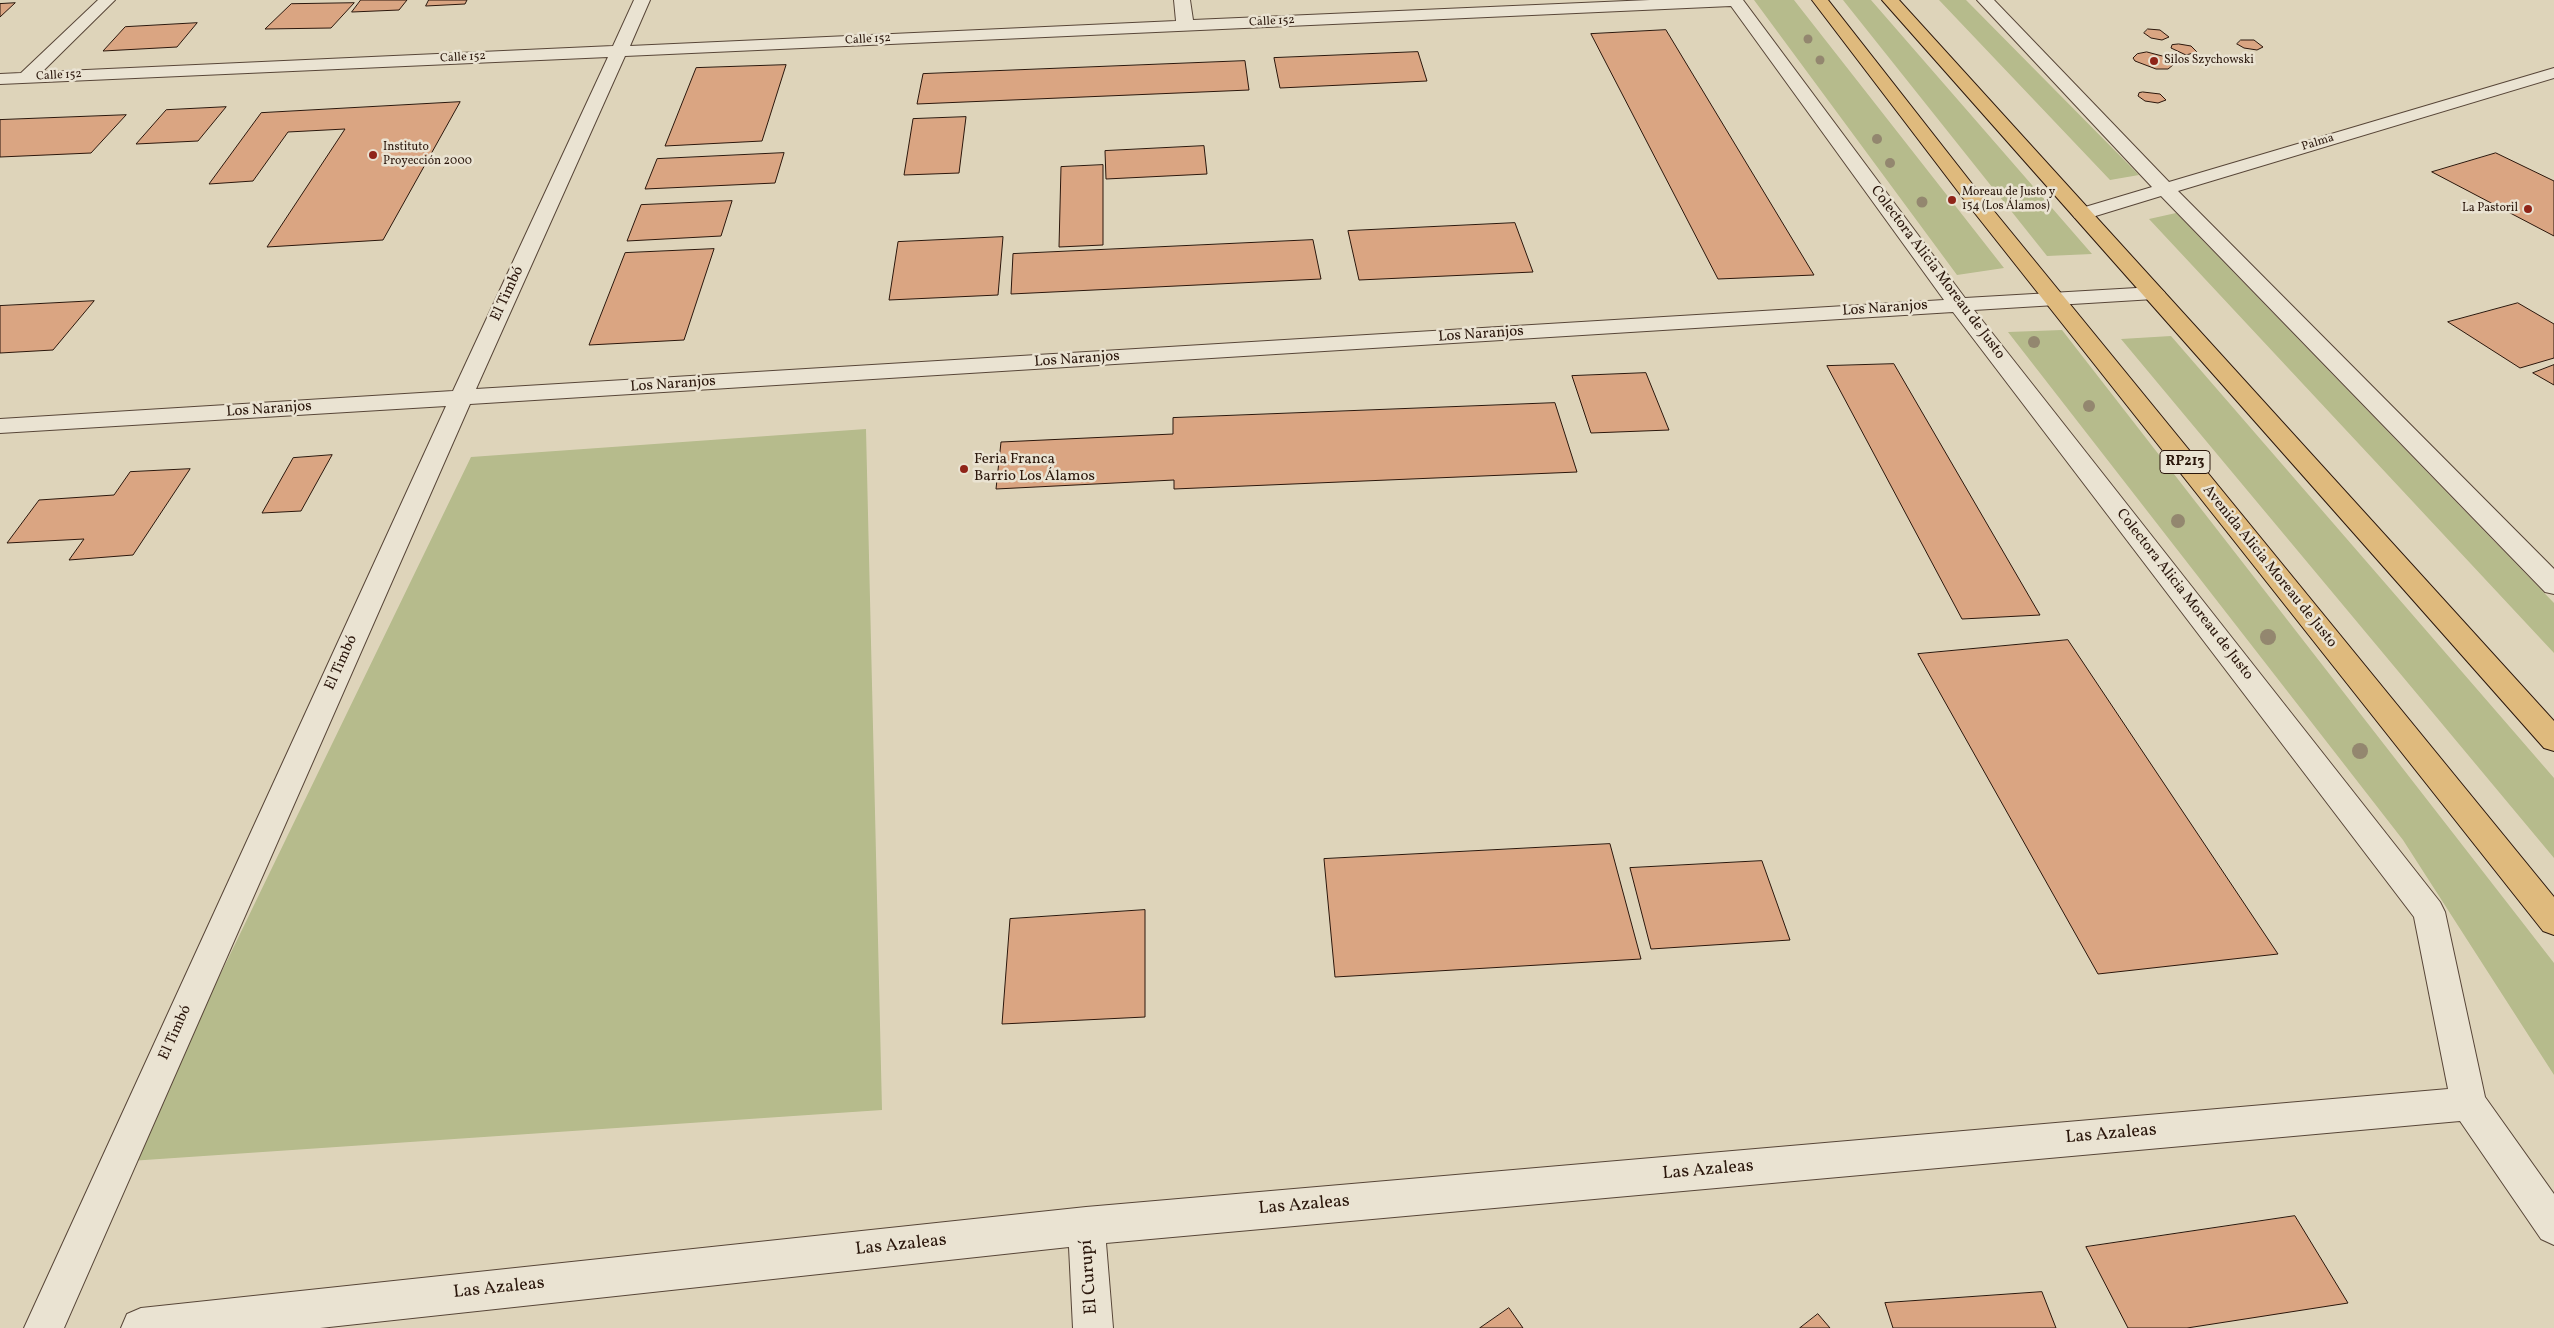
<!DOCTYPE html>
<html>
<head>
<meta charset="utf-8">
<style>
  body { margin:0 }
  canvas { display:block; background:#ded4ba }
</style>
</head>
<body>
<canvas width="2554" height="1328"></canvas>
<script>
const ctx = document.querySelector('canvas').getContext('2d');
ctx.lineJoin = 'round';
function fillPath(path, color) { ctx.fillStyle = color; ctx.fill(path, 'evenodd'); }
function stroke(path, color, width, dash) { ctx.strokeStyle = color; ctx.lineWidth = width; ctx.lineCap = dash ? 'butt' : 'round'; ctx.setLineDash(dash || []); ctx.stroke(path); }
function label(font, color, halo, rows, align = 'center') {
  ctx.font = font + ' Vollkorn,serif'; ctx.lineWidth = 5; ctx.setLineDash([]); ctx.textBaseline = 'middle'; ctx.strokeStyle = halo; ctx.fillStyle = color; for (const [text, x, y, turn = 0] of rows) {
    ctx.save(); ctx.translate(x, y); ctx.rotate((+turn || 0) * Math.PI / 180); ctx.textAlign = isNaN(turn) ? turn : align; if (halo) ctx.strokeText(text, 0, 0); ctx.fillText(text, 0, 0); ctx.restore();
  }
}
fillPath(new Path2D(`
  M 1754,0 L 1794,0 L 2004,268 L 1957,275 Z
  M 1843,0 L 1871,0 L 2092,254 L 2047,256 Z
  M 1939,0 L 1966,0 L 2139,175 L 2110,180 Z
  M 2176,213 L 2554,603 L 2554,653 L 2149,219 Z
  M 2062,330 L 2554,963 L 2554,1075 L 2403,840 L 2008,332 Z
  M 2171,336 L 2554,778 L 2554,858 L 2121,339 Z
  M 866,429 L 882,1110 L 130,1161 L 471,457 Z`), '#b6bb8c');
const building = new Path2D(`
  M 361,0 L 407,0 L 399,10 L 352,12 Z
  M 429,0 L 467,0 L 465,4 L 426,6 Z
  M 15,3 L 0,17 L 0,4 Z
  M 354,3 L 331,28 L 265,29 L 291,4 Z
  M 197,23 L 177,47 L 103,51 L 125,27 Z
  M 2148,29 L 2160,30 L 2169,37 L 2162,40 L 2151,38 L 2144,33 Z
  M 1666,30 L 1814,275 L 1718,279 L 1591,34 Z
  M 2241,40 L 2254,40 L 2263,47 L 2257,50 L 2244,48 L 2237,44 Z
  M 2179,44 L 2191,46 L 2197,52 L 2186,55 L 2171,48 L 2172,45 Z
  M 1418,52 L 1427,81 L 1280,88 L 1274,58 Z
  M 2147,52 L 2166,57 L 2173,65 L 2168,69 L 2156,69 L 2135,61 L 2133,58 L 2137,54 Z
  M 1245,61 L 1249,90 L 917,104 L 923,74 Z
  M 786,65 L 762,141 L 665,146 L 696,68 Z
  M 2143,92 L 2160,94 L 2166,100 L 2158,103 L 2145,101 L 2138,96 L 2139,93 Z
  M 460,102 L 383,240 L 267,247 L 345,129 L 288,132 L 253,181 L 209,184 L 261,113 Z
  M 226,107 L 198,141 L 136,144 L 166,110 Z
  M 126,115 L 91,153 L 0,157 L 0,120 Z
  M 966,117 L 959,173 L 904,175 L 913,119 Z
  M 1204,146 L 1207,174 L 1106,179 L 1105,151 Z
  M 784,153 L 775,183 L 645,189 L 657,159 Z
  M 2496,153 L 2554,181 L 2554,236 L 2432,172 Z
  M 1103,165 L 1103,245 L 1059,247 L 1061,167 Z
  M 732,201 L 721,236 L 627,241 L 641,205 Z
  M 1515,223 L 1533,272 L 1359,280 L 1348,231 Z
  M 1003,237 L 998,295 L 889,300 L 898,242 Z
  M 1313,240 L 1321,279 L 1011,294 L 1013,254 Z
  M 714,249 L 684,340 L 589,345 L 625,253 Z
  M 94,301 L 53,350 L 0,353 L 0,306 Z
  M 2518,303 L 2554,324 L 2554,358 L 2520,368 L 2448,322 Z
  M 1894,364 L 2040,615 L 1962,619 L 1827,366 Z
  M 2554,365 L 2554,385 L 2533,373 Z
  M 1646,373 L 1669,430 L 1591,433 L 1572,376 Z
  M 1555,403 L 1577,472 L 1174,489 L 1174,480 L 996,489 L 1001,442 L 1173,434 L 1173,418 Z
  M 332,455 L 301,511 L 262,513 L 293,458 Z
  M 190,469 L 133,555 L 69,560 L 84,539 L 7,543 L 39,500 L 114,495 L 130,472 Z
  M 2068,640 L 2278,954 L 2098,974 L 1918,654 Z
  M 1610,844 L 1641,959 L 1335,977 L 1324,859 Z
  M 1762,861 L 1790,940 L 1651,949 L 1630,868 Z
  M 1145,910 L 1145,1017 L 1002,1024 L 1010,919 Z
  M 2295,1216 L 2348,1303 L 2187,1328 L 2128,1328 L 2086,1247 Z
  M 2042,1292 L 2056,1328 L 1893,1328 L 1885,1303 Z
  M 1509,1308 L 1523,1328 L 1480,1328 Z
  M 1818,1314 L 1830,1328 L 1800,1328 Z`);
fillPath(building, '#daa582');
stroke(building, '#2b170c', 1);
const street = new Path2D(`
  M 98,0 L 115,0 L 42,72 L 613,46 L 634,0 L 650,0 L 630,46 L 1176,21 L 1174,0 L 1190,0 L 1193,20 L 1650,0 L 1743,0 L 1965,298 L 2154,287 L 2161,289 L 2165,293 L 2161,297 L 2154,299 L 1974,310 L 2440,902 L 2445,912 L 2485,1097 L 2554,1194 L 2554,1245 L 2541,1239 L 2460,1121 L 1106,1243 L 1113,1328 L 1073,1328 L 1069,1247 L 320,1328 L 121,1328 L 127,1314 L 141,1308 L 1086,1207 L 2448,1089 L 2414,917 L 1953,312 L 470,404 L 64,1328 L 24,1328 L 446,406 L 0,433 L 0,419 L 453,391 L 608,57 L 0,84 L 0,74 L 21,73 ZM 1731,6 L 1944,300 L 476,389 L 625,56 Z
  M 1977,0 L 1994,0 L 2169,182 L 2554,68 L 2554,78 L 2178,191 L 2554,569 L 2554,594 L 2545,592 L 2161,196 L 2089,218 L 2075,218 L 2072,214 L 2075,210 L 2152,187 Z`);
const primary = new Path2D(`
  M 1812,0 L 1828,0 L 1980,194 L 2554,897 L 2554,935 L 2543,931 L 1966,202 Z
  M 1882,0 L 1899,0 L 2554,721 L 2554,751 L 2544,748 Z`);
stroke(street, '#584638', 2);
stroke(primary, '#2b170c', 2);
fillPath(street, '#eae3d2');
fillPath(primary, '#dfba7d');
ctx.fillStyle = '#93876f';
for (const [x, y, r] of [
  [1808,39,4.5],
  [1820,60,4.5],
  [1877,139,5],
  [1890,163,5],
  [1922,202,5.5],
  [2034,342,6],
  [2089,406,6],
  [2178,521,7],
  [2268,637,8],
  [2360,751,8]
]) { ctx.beginPath(); ctx.arc(x, y, r, 0, 2 * Math.PI); ctx.fill(); }
for (const [x, y, r, color] of [
  [2154,61,5,"#8f2418"],
  [373,155,5,"#8f2418"],
  [1952,200,5,"#8f2418"],
  [2528,209,5,"#8f2418"],
  [964,469,5,"#8f2418"]
]) { const dot = new Path2D(); dot.arc(x, y, r, 0, 2 * Math.PI); ctx.fillStyle = color; ctx.fill(dot); stroke(dot, '#eae3d2', 2); }
label('12px', '#2b170c', '#eae3d2', [
  ["Calle 152",1272,22,-3],
  ["Calle 152",868,40,-3],
  ["Calle 152",463,58,-3],
  ["Calle 152",59,76,-3],
  ["Palma",2318,143,-17]
]);
label('12px', '#2b170c', '#eae3d2', [
  ["Silos Szychowski",2164,61],
  ["Instituto",383,148],
  ["Proyección 2000",383,162],
  ["Moreau de Justo y",1962,193],
  ["154 (Los Álamos)",1962,207],
  ["La Pastoril",2518,209,"right"]
], 'left');
for (const [x, y, w] of [
  [2185,462,50]
]) { const box = new Path2D(); box.roundRect(x - w / 2, y - 11.5, w, 23, 4); ctx.fillStyle = '#eae3d2'; ctx.fill(box); stroke(box, '#2b170c', 1); }
label('bold 14px', '#2b170c', null, [
  ["RP213",2185,462]
]);
label('15px', '#2b170c', '#eae3d2', [
  ["Colectora Alicia Moreau de Justo",1937,273,53],
  ["El Timbó",508,294,-65],
  ["Los Naranjos",1885,309,-4],
  ["Los Naranjos",1481,335,-4],
  ["Los Naranjos",1077,360,-4],
  ["Los Naranjos",673,385,-4],
  ["Los Naranjos",269,410,-4],
  ["Avenida Alicia Moreau de Justo",2269,567,51],
  ["Colectora Alicia Moreau de Justo",2184,595,52],
  ["El Timbó",342,663,-66],
  ["El Timbó",176,1033,-66]
]);
label('15px', '#2b170c', '#eae3d2', [
  ["Feria Franca",974,460],
  ["Barrio Los Álamos",974,477]
], 'left');
label('18px', '#2b170c', '#eae3d2', [
  ["Las Azaleas",2111,1135,-5],
  ["Las Azaleas",1708,1171,-5],
  ["Las Azaleas",1304,1206,-5],
  ["Las Azaleas",901,1246,-6],
  ["El Curupí",1090,1277,-94],
  ["Las Azaleas",499,1289,-6]
]);
</script>
</body>
</html>
